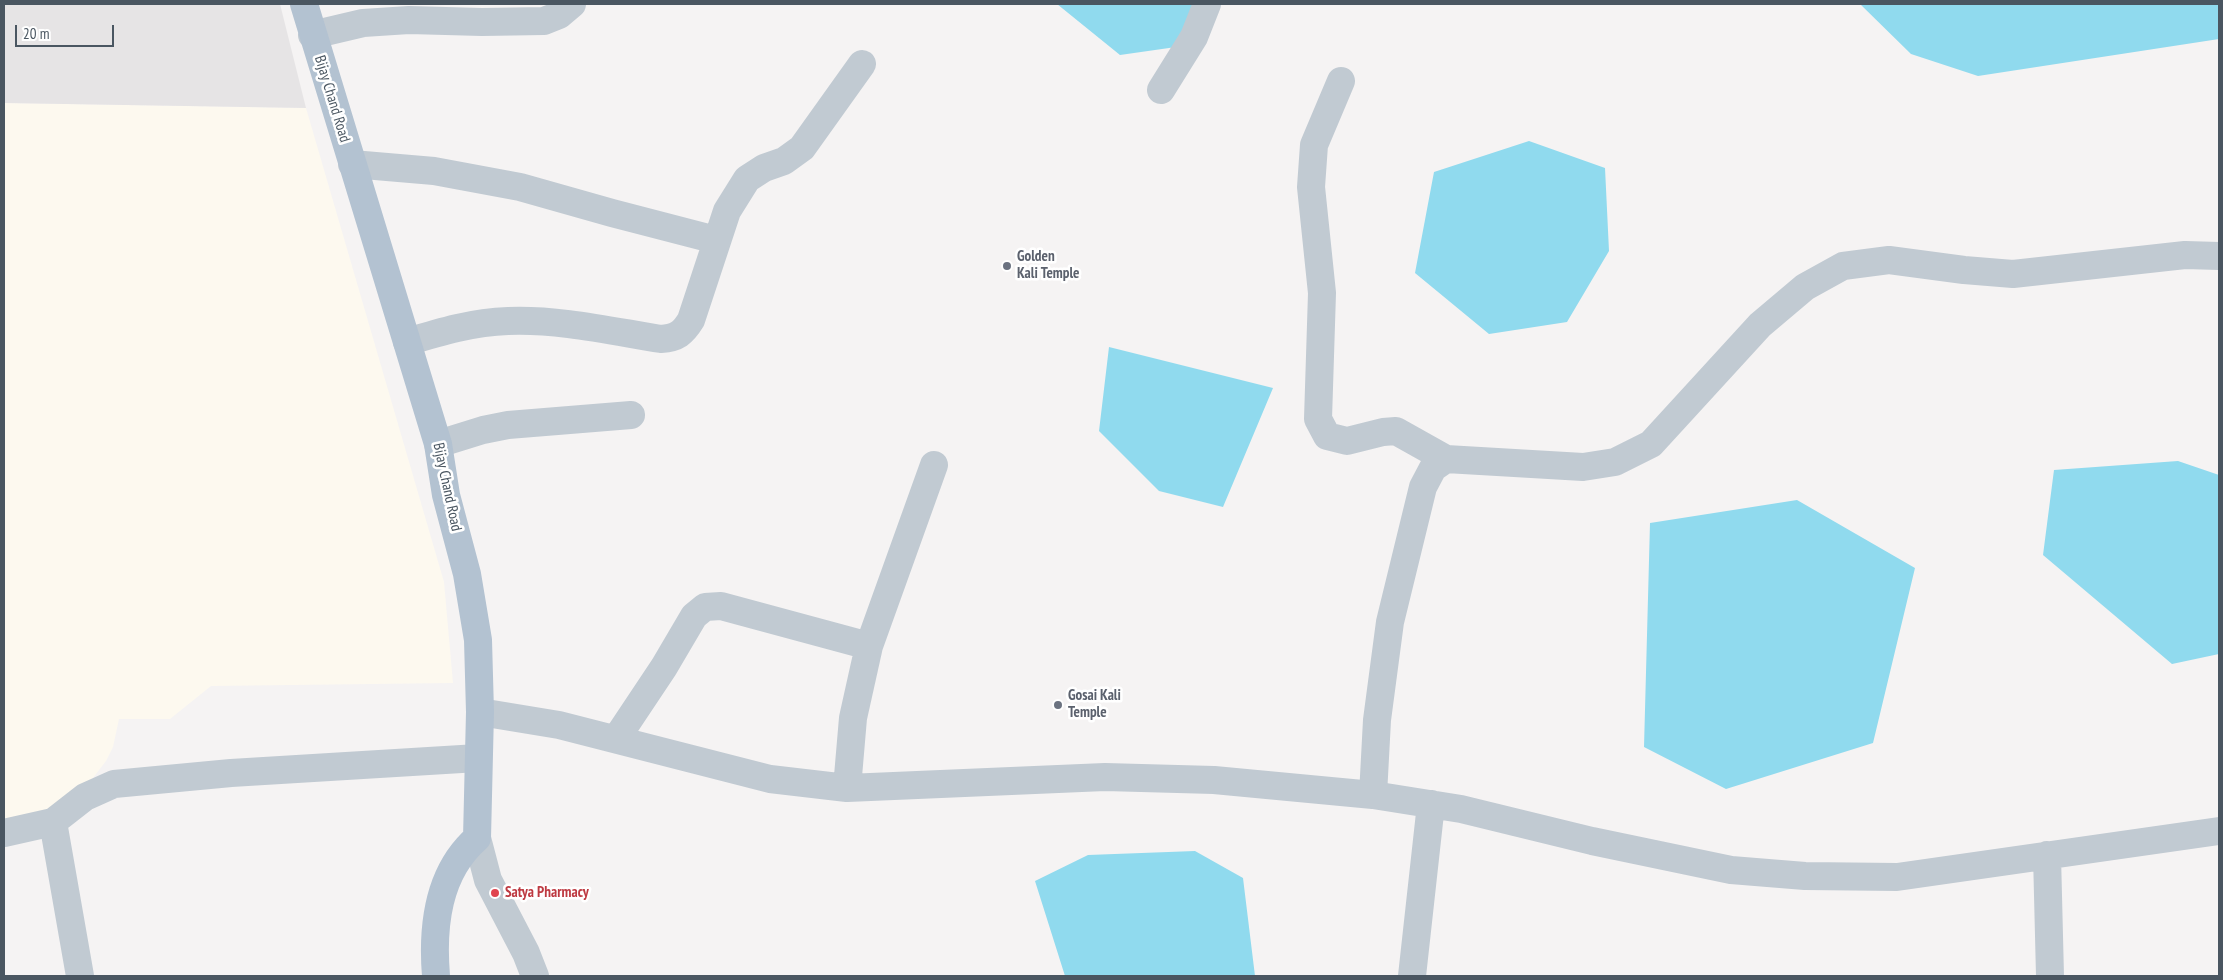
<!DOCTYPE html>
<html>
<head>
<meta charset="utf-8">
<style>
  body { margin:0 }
  #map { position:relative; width:2223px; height:980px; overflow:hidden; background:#f5f3f3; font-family:"PT Sans Narrow",sans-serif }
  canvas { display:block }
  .frame { position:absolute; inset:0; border:5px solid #4a5661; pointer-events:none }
  .scale { position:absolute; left:15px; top:25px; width:99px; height:22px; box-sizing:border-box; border:2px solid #4a5661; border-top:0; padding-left:6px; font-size:15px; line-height:18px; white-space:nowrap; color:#4a5661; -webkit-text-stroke:4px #fff; paint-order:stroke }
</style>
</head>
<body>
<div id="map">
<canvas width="2223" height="980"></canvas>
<div class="frame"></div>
<div class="scale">20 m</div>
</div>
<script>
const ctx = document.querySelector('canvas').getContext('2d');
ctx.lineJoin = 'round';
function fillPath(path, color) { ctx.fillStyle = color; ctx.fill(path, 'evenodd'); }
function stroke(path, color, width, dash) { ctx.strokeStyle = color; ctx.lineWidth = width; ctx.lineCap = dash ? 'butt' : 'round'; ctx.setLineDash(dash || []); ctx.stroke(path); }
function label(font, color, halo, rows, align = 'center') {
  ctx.font = font + ' "PT Sans Narrow",sans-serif'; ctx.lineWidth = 5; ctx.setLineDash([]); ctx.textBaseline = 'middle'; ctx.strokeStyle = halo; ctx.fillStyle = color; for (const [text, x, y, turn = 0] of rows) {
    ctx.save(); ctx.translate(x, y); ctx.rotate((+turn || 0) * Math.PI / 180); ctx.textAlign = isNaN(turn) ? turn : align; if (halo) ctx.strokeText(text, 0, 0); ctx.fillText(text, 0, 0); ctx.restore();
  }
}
fillPath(new Path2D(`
  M 4,103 L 306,108 L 444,582 L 453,683 L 211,686 L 170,719 L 119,719 L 113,747 L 106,761 L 86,787 L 64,808 L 4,821 Z`), '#fdf9ef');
fillPath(new Path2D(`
  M 4,4 L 280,4 L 306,108 L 4,103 Z`), '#e6e4e5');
fillPath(new Path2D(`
  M 1057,4 L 1221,4 L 1197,44 L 1120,55 Z
  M 1860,4 L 2219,4 L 2219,39 L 1978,76 L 1911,54 Z
  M 1529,141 L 1605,168 L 1609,251 L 1567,322 L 1489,334 L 1415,273 L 1434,172 Z
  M 1109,347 L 1273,388 L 1223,507 L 1159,491 L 1099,431 Z
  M 2178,461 L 2219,475 L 2219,654 L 2172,664 L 2043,555 L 2054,470 Z
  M 1797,500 L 1915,568 L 1873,743 L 1726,789 L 1644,747 L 1650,523 Z
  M 1195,851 L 1243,878 L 1255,976 L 1065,976 L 1035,881 L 1088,855 Z`), '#90daee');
stroke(new Path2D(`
  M 312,35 L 363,23 L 409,20 L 482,22 L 544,21 L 559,15 L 572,4
  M 1341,81 L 1314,145 L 1311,187 L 1322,293 L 1318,419 L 1327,436 L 1347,441 L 1383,432 L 1396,431 L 1446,459
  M 1161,90 L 1194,37 L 1207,4
  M 352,164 L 434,171 L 520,187 L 612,213 L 716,240
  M 407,342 C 440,332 473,322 508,321 C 559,319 611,331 661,339 C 677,338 683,333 691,320 L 727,211 L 747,179 L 764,168 L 784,161 L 802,148 L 862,64
  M 438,444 L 483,430 L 508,425 L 631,415
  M 480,712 L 559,725 L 770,779 L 847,788 L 1105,777 L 1214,780 L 1373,795 L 1461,809 L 1592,841 L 1731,870 L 1805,876 L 1897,877 L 2219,831
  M 616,739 L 664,667 L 694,616 L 705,607 L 721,606 L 869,646
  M 847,788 L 853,718 L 869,646 L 934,465
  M 1373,795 L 1377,720 L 1390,622 L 1423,487 L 1433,468 L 1446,459 L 1583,467 L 1615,462 L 1651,444 L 1760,325 L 1805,287 L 1843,266 L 1889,260 L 1964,270 L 2013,274 L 2185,255 L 2219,256
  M 53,822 L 85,797 L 114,784 L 231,773 L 478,758
  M 4,833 L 53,822 L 80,976
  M 477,838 L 488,880 L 526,953 L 535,976
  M 2047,855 L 2050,976
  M 1412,976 L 1431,804`), '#c1cad2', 28);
stroke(new Path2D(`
  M 304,4 L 438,444 L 446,495 L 467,574 L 478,640 L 480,712 L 477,838 C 437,873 432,927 436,976`), '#b3c2d1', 28);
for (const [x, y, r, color] of [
  [1007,266,5,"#6b7280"],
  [1058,705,5,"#6b7280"],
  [495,893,5,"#e0444e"]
]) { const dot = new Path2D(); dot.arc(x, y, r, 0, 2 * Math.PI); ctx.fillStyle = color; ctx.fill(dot); stroke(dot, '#fff', 2); }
label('15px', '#4a5661', '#fff', [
  ["Bijay Chand Road",332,99,73],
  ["Bijay Chand Road",447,487,78]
]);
label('bold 15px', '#5b616d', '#fff', [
  ["Golden",1017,257],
  ["Kali Temple",1017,274],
  ["Gosai Kali",1068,696],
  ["Temple",1068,713]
], 'left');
label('bold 15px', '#be3a42', '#fff', [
  ["Satya Pharmacy",505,893]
], 'left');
</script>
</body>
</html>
